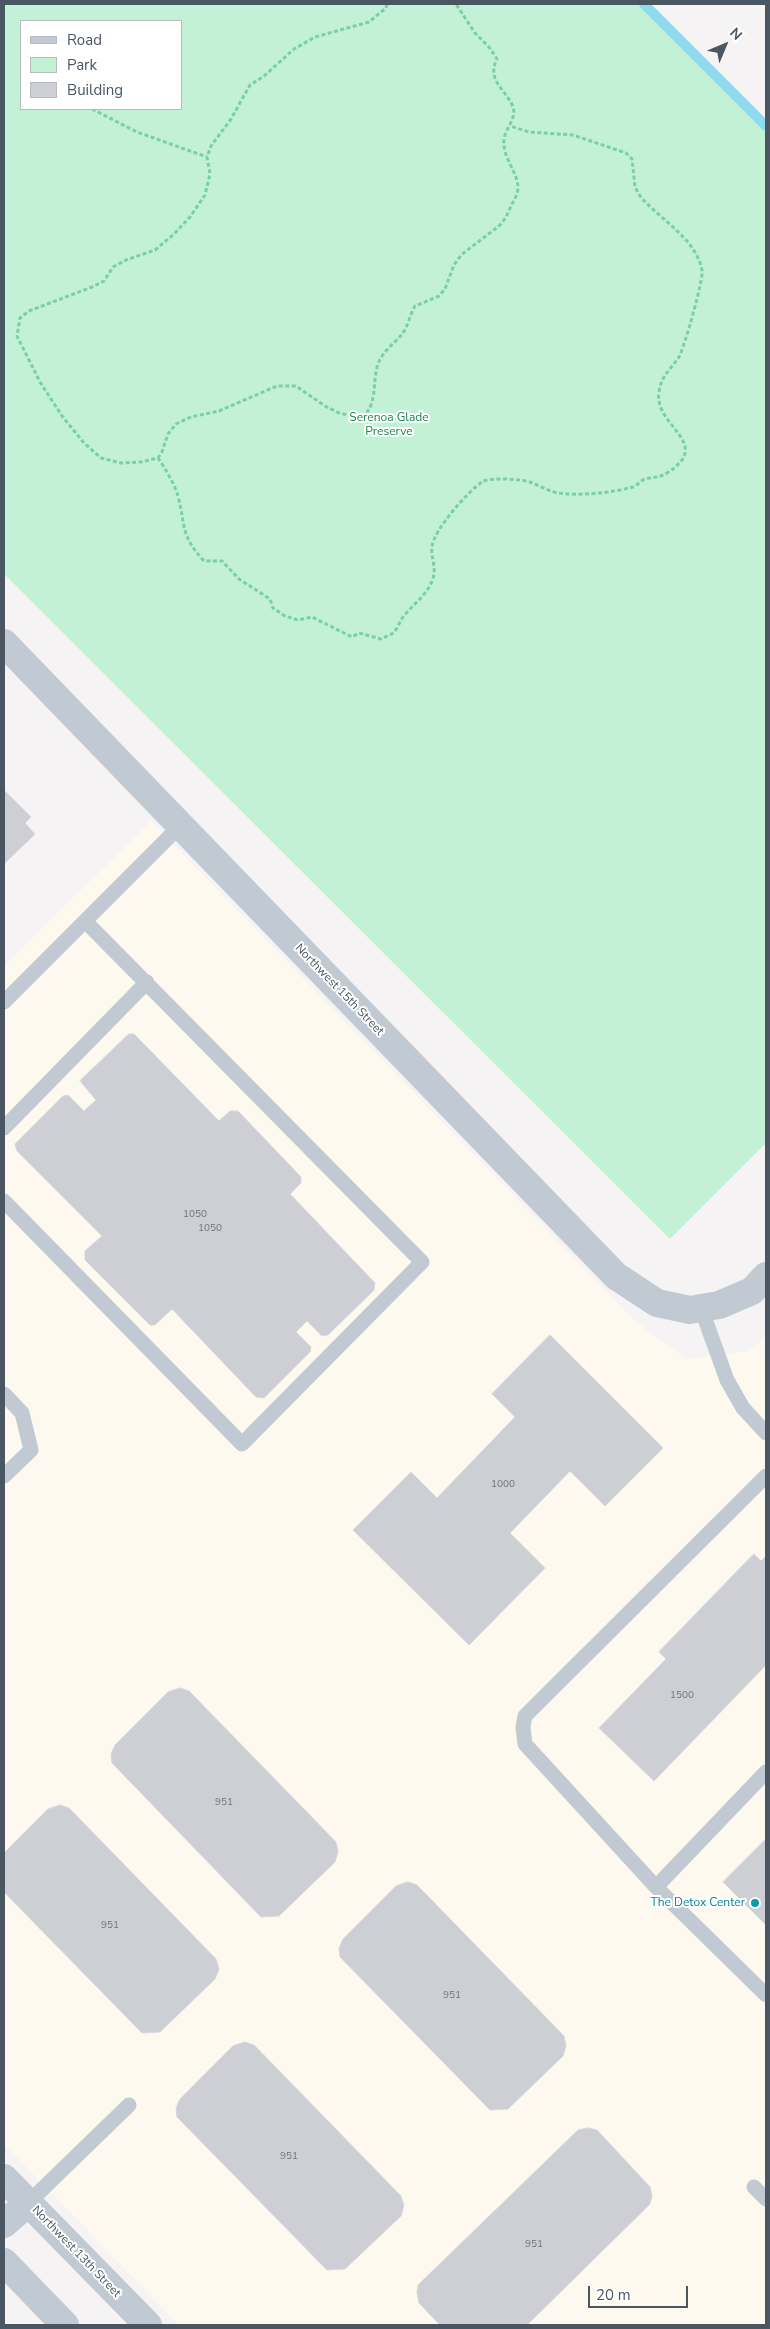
<!DOCTYPE html>
<html>
<head>
<meta charset="utf-8">
<style>
  body { margin:0 }
  #map { position:relative; width:770px; height:2329px; overflow:hidden; background:#f5f3f3; font-family:"Nunito Sans",sans-serif }
  canvas { display:block }
  .frame { position:absolute; inset:0; border:5px solid #4a5661; pointer-events:none }
  .legend { position:absolute; left:20px; top:20px; width:162px; height:90px; box-sizing:border-box; background:#fff; border:1px solid #b7bbc0; margin:0; padding:6px 9px; list-style:none; font-size:15px; color:#4a5661 }
  .legend li { display:flex; align-items:center; gap:10px; height:25px }
  .legend b { width:25px; border:1px solid #b7bbc0 }
  .north { position:absolute; left:700px; top:20px; width:50px; height:50px; -webkit-text-stroke:4px #fff; paint-order:stroke; rotate:45deg; font-size:14px; font-weight:700; line-height:20px; text-align:center; color:#4a5661 }
  .north::after { content:''; display:block; margin:auto; width:18px; height:22px; background:#4a5661; clip-path:polygon(50% 0,100% 100%,50% 72%,0 100%) }
  .scale { position:absolute; left:588px; top:2286px; width:100px; height:22px; box-sizing:border-box; border:2px solid #4a5661; border-top:0; padding-left:6px; font-size:15px; line-height:18px; white-space:nowrap; color:#4a5661; -webkit-text-stroke:4px #fff; paint-order:stroke }
</style>
</head>
<body>
<div id="map">
<canvas width="770" height="2329"></canvas>
<div class="frame"></div>
<ul class="legend">
<li><b style="height:6px;background:#c1cad2"></b>Road</li>
<li><b style="height:14px;background:#c3f1d5"></b>Park</li>
<li><b style="height:14px;background:#cdcfd5"></b>Building</li>
</ul>
<div class="north">N</div>
<div class="scale">20 m</div>
</div>
<script>
const ctx = document.querySelector('canvas').getContext('2d');
ctx.lineJoin = 'round';
function fillPath(path, color) { ctx.fillStyle = color; ctx.fill(path, 'evenodd'); }
function stroke(path, color, width, dash) { ctx.strokeStyle = color; ctx.lineWidth = width; ctx.lineCap = dash ? 'butt' : 'round'; ctx.setLineDash(dash || []); ctx.stroke(path); }
function label(font, color, halo, rows, align = 'center') {
  ctx.font = font + ' "Nunito Sans",sans-serif'; ctx.lineWidth = 4; ctx.setLineDash([]); ctx.textBaseline = 'middle'; ctx.strokeStyle = halo; ctx.fillStyle = color; for (const [text, x, y, turn = 0] of rows) {
    ctx.save(); ctx.translate(x, y); ctx.rotate((+turn || 0) * Math.PI / 180); ctx.textAlign = isNaN(turn) ? turn : align; if (halo) ctx.strokeText(text, 0, 0); ctx.fillText(text, 0, 0); ctx.restore();
  }
}
fillPath(new Path2D(`
  M 151,821 L 636,1322 L 686,1359 L 749,1351 L 766,1336 L 766,2325 L 179,2325 L 4,2144 L 4,966 Z`), '#fdf9ef');
fillPath(new Path2D(`
  M 4,4 L 645,4 L 766,125 L 766,1143 L 670,1239 L 4,574 ZM 181,21 L 181,109 L 21,109 L 21,21 Z`), '#c3f1d5');
stroke(new Path2D(`
  M 644,4 L 766,126`), '#90daee', 10);
const building = new Path2D(`
  M 4,790 L 31,817 L 25,823 L 35,834 L 4,864 Z
  M 129,1034 L 134,1034 L 219,1121 L 230,1111 L 238,1111 L 301,1177 L 301,1183 L 290,1194 L 375,1283 L 374,1290 L 328,1335 L 322,1336 L 307,1321 L 296,1332 L 311,1347 L 310,1352 L 264,1398 L 256,1397 L 172,1309 L 155,1325 L 150,1325 L 85,1260 L 85,1251 L 102,1236 L 17,1151 L 15,1144 L 63,1096 L 68,1095 L 84,1111 L 96,1100 L 80,1081 Z
  M 550,1335 L 663,1448 L 605,1506 L 570,1471 L 510,1533 L 545,1568 L 469,1645 L 353,1530 L 411,1472 L 437,1498 L 515,1417 L 492,1394 Z
  M 754,1554 L 761,1561 L 766,1556 L 766,1665 L 654,1781 L 599,1728 L 666,1659 L 659,1652 Z
  M 180,1688 L 189,1691 L 336,1842 L 338,1852 L 335,1862 L 279,1916 L 261,1917 L 112,1763 L 111,1754 L 115,1745 L 168,1692 Z
  M 60,1805 L 69,1808 L 216,1959 L 219,1969 L 215,1979 L 160,2032 L 142,2033 L 4,1892 L 4,1853 L 48,1809 Z
  M 766,1839 L 766,1925 L 723,1882 Z
  M 408,1882 L 417,1885 L 564,2036 L 566,2046 L 563,2056 L 508,2109 L 490,2110 L 340,1957 L 339,1948 L 343,1939 L 396,1886 Z
  M 245,2042 L 254,2045 L 401,2196 L 404,2205 L 401,2216 L 345,2269 L 327,2270 L 177,2117 L 176,2108 L 180,2099 L 233,2046 Z
  M 589,2128 L 597,2130 L 650,2187 L 652,2196 L 650,2204 L 527,2325 L 440,2325 L 419,2303 L 417,2292 L 418,2285 L 578,2130 Z`);
fillPath(building, '#cdcfd5');
stroke(building, '#d7d9de', 1);
stroke(new Path2D(`
  M 387,4 L 386,8 L 369,22 L 315,37 L 294,49 L 264,76 L 250,85 L 231,119 L 211,146 L 207,157 L 210,174 L 205,195 L 190,217 L 174,234 L 155,250 L 126,260 L 113,267 L 104,281 L 92,287 L 29,311 L 20,318 L 17,336 L 40,382 L 62,416 L 84,443 L 101,458 L 121,463 L 141,462 L 158,458 L 162,452 L 168,434 L 176,424 L 191,417 L 219,411 L 277,386 L 296,386 L 325,406 L 339,413 L 352,416 L 364,416 C 378,401 372,382 378,364 C 382,352 394,344 402,334 C 408,327 410,314 415,306 L 439,296 L 445,289 L 454,265 L 461,255 L 499,226 C 505,220 508,213 511,206 C 514,200 518,194 518,188 C 518,172 502,157 504,140 C 505,128 517,119 513,107 C 506,89 486,81 497,59 L 489,47 L 475,33 L 456,4
  M 92,109 L 137,132 L 207,157
  M 158,458 C 165,468 175,485 178,496 C 186,527 180,535 204,561 L 222,561 L 239,579 L 270,599 L 273,608 L 285,616 L 298,620 L 312,617 L 352,637 L 359,633 L 381,639 C 385,637 391,635 394,632 C 398,628 400,620 404,616 C 415,602 431,592 434,574 C 435,564 431,556 432,547 C 433,531 468,491 482,482 C 489,477 521,479 530,482 C 539,485 547,491 558,493 C 581,496 610,493 633,487 C 637,486 641,480 645,479 C 653,477 659,478 667,473 C 715,443 653,426 659,392 C 661,376 671,369 679,357 C 684,348 704,279 702,270 C 695,237 660,220 640,196 L 635,187 L 632,159 L 626,153 L 573,135 L 529,132 L 510,126`), '#7ad0a6', 3, [4, 2.5]);
stroke(new Path2D(`
  M 4,1002 L 180,826
  M 4,1128 L 147,982
  M 4,1201 L 242,1444 L 422,1262 L 85,921
  M 701,1308 L 727,1380 L 743,1408 L 766,1433
  M 4,1394 L 22,1413 L 31,1450 L 4,1476
  M 766,1772 L 656,1887 L 766,1995
  M 656,1887 L 525,1744 L 523,1727 L 525,1716 L 766,1476
  M 754,2187 L 766,2199
  M 28,2203 L 129,2105`), '#c1cad2', 15);
stroke(new Path2D(`
  M 4,643 L 616,1276 L 657,1303 L 690,1310 L 719,1305 L 752,1291 L 766,1276
  M 4,2178 L 148,2325
  M 4,2224 L 28,2203
  M 4,2262 L 65,2325`), '#c1cad2', 28);
for (const [x, y, r, color] of [
  [755,1903,5,"#0f9aa8"]
]) { const dot = new Path2D(); dot.arc(x, y, r, 0, 2 * Math.PI); ctx.fillStyle = color; ctx.fill(dot); stroke(dot, '#fff', 2); }
label('10px', '#6b747e', null, [
  ["1050",195,1215],
  ["1050",210,1229],
  ["1000",503,1485],
  ["1500",682,1696],
  ["951",224,1803],
  ["951",110,1926],
  ["951",452,1996],
  ["951",289,2157],
  ["951",534,2245]
]);
label('12px', '#17864f', '#fff', [
  ["Serenoa Glade",389,418],
  ["Preserve",389,432]
]);
label('12px', '#4a5661', '#fff', [
  ["Northwest 15th Street",339,990,46],
  ["Northwest 13th Street",76,2252,46]
]);
label('12px', '#0d838f', '#fff', [
  ["The Detox Center",745,1903]
], 'right');
</script>
</body>
</html>
